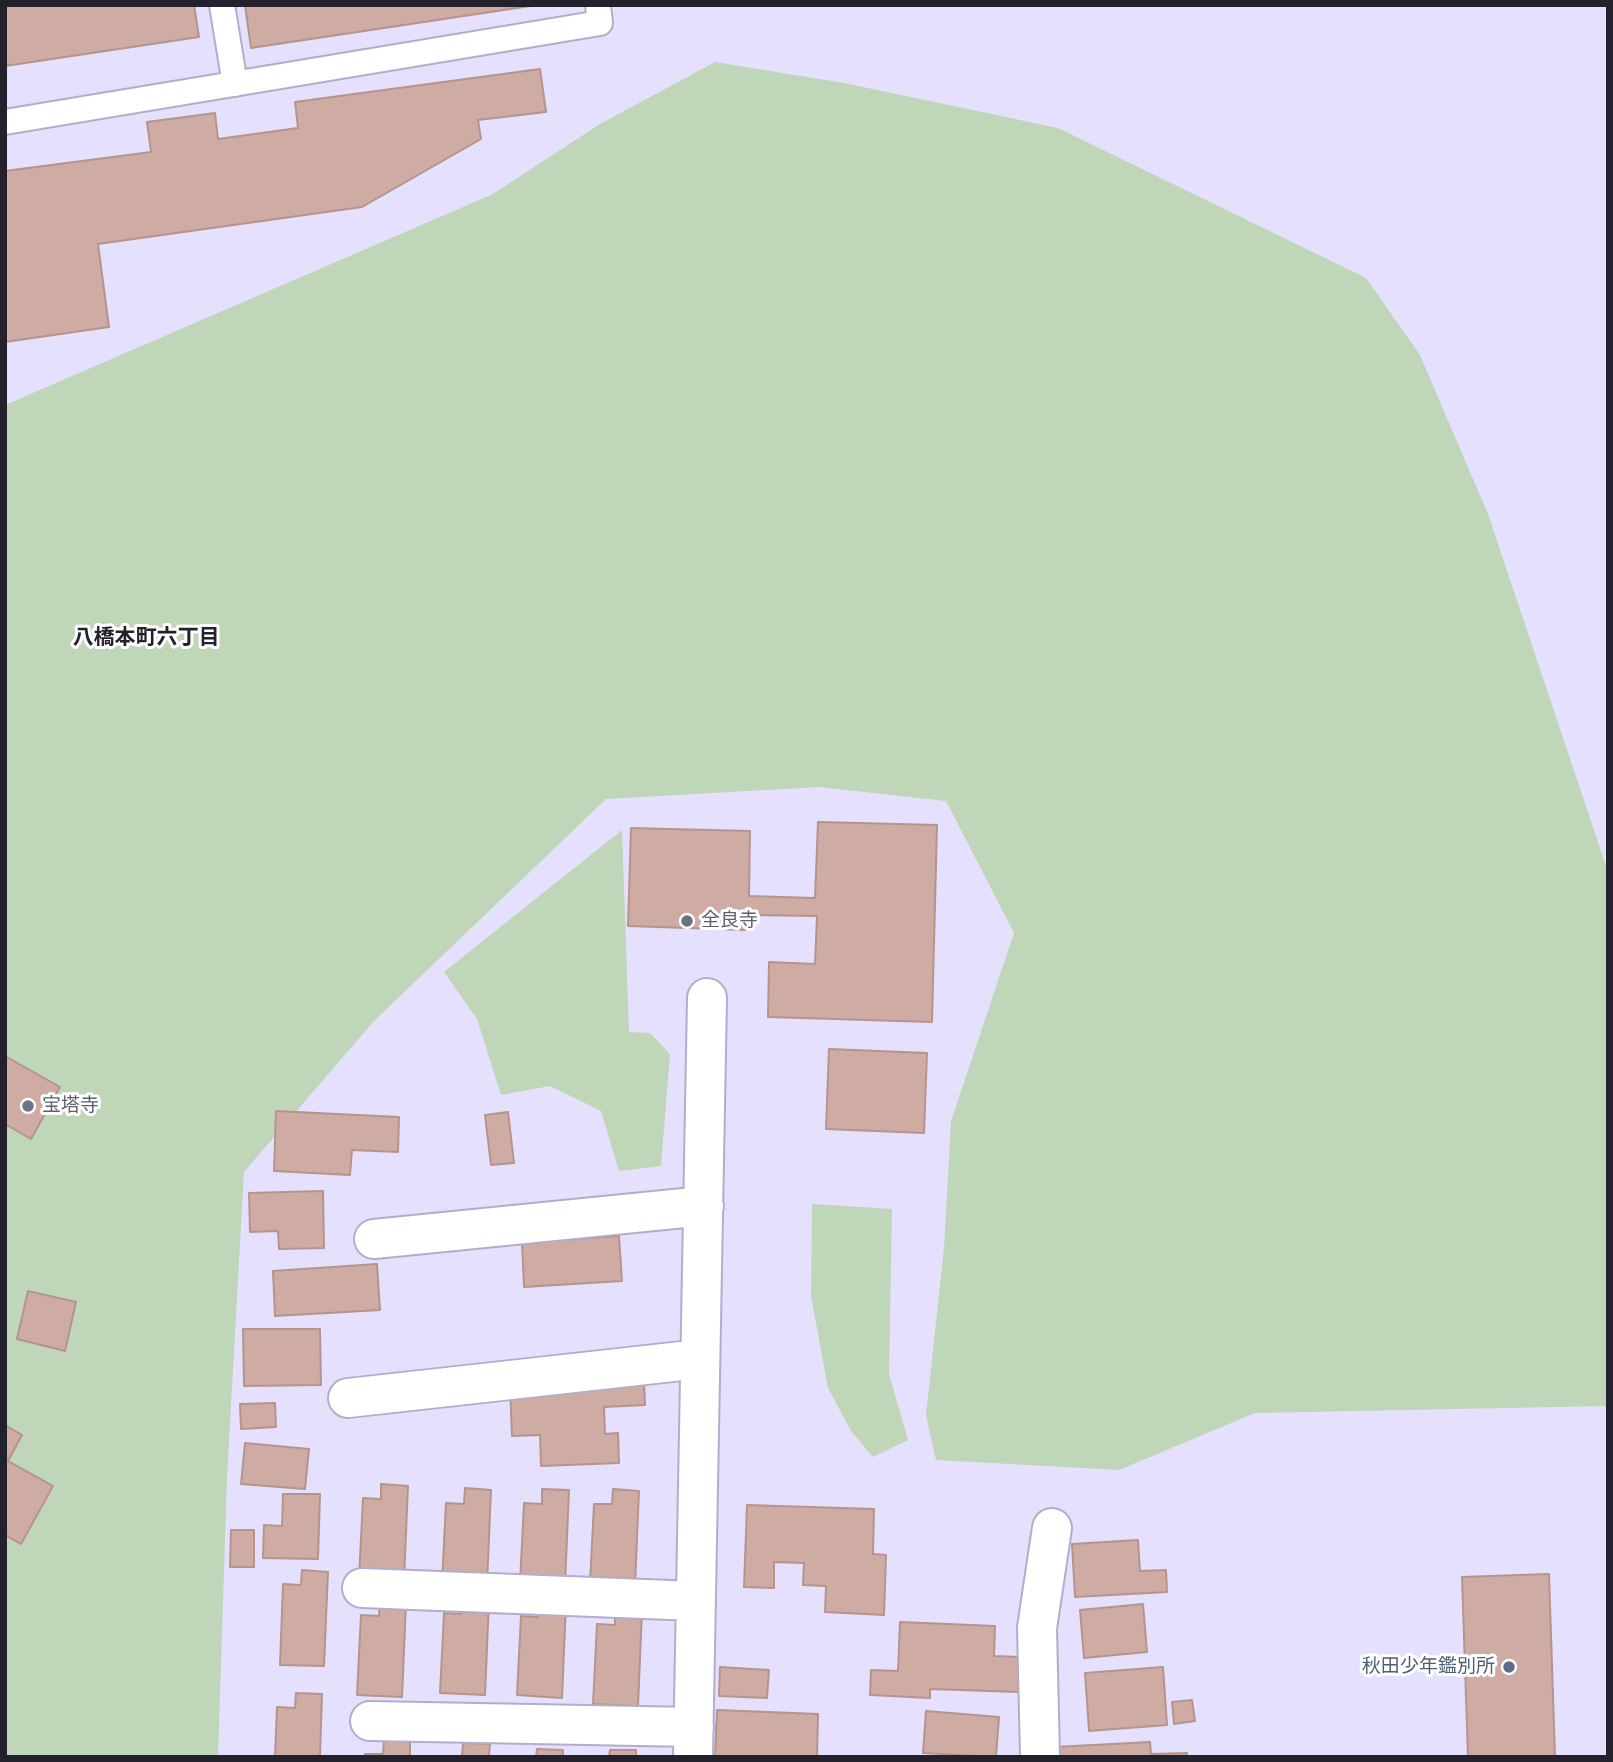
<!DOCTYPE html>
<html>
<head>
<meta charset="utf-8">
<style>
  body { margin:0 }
  #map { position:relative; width:1613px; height:1762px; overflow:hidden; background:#e5e0fe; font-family:Manrope,sans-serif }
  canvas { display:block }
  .frame { position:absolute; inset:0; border:7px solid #23212c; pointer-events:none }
</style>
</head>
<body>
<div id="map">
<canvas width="1613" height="1762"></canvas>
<div class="frame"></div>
</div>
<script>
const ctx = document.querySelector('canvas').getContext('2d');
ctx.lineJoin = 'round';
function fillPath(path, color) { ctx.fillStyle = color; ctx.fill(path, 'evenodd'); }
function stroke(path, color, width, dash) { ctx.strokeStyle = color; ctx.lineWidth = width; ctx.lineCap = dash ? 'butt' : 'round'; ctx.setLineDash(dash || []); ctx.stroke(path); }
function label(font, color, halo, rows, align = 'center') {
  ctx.font = font + ' Manrope,"Noto Sans JP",sans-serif'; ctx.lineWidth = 6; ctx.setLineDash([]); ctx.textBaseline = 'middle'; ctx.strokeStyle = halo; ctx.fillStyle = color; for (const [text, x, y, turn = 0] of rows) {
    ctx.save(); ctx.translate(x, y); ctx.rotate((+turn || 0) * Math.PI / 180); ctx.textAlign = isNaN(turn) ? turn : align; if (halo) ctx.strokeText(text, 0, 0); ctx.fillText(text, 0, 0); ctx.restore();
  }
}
fillPath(new Path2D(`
  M 715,62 L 844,83 L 1058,128 L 1366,278 L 1420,355 L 1488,514 L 1608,872 L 1608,1406 L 1255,1413 L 1119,1470 L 936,1460 L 926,1415 L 944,1248 L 951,1121 L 1014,933 L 946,801 L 819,787 L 606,799 L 374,1021 L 244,1172 L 227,1477 L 218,1757 L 5,1757 L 5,405 L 493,194 L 600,124 Z
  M 622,830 L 629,1032 L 650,1033 L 670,1054 L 661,1166 L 619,1171 L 601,1111 L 550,1086 L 501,1095 L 477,1019 L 444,972 Z
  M 812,1204 L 892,1209 L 889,1374 L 908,1440 L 873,1457 L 851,1431 L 828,1388 L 811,1296 Z`), '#c0d6b8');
const building = new Path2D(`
  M 5,5 L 194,5 L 199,37 L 5,66 Z
  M 245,5 L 537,5 L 251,48 Z
  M 540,69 L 546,112 L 478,120 L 481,139 L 362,207 L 98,244 L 109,327 L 5,342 L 5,171 L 151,152 L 147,122 L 215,113 L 218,139 L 298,128 L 295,102 Z
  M 818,822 L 937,825 L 932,1022 L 768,1017 L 769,962 L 815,964 L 817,916 L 746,915 L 746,930 L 628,926 L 631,828 L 750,831 L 749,896 L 815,898 Z
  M 829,1049 L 927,1053 L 924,1133 L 826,1129 Z
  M 5,1056 L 60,1087 L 31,1139 L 5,1124 Z
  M 276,1111 L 399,1117 L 398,1152 L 352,1150 L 350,1175 L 274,1171 Z
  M 508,1112 L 514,1163 L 491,1165 L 485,1115 Z
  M 323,1191 L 324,1248 L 279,1249 L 278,1231 L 250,1232 L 249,1193 Z
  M 619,1236 L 622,1281 L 524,1287 L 522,1243 Z
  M 377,1264 L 380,1310 L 275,1316 L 273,1271 Z
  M 28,1291 L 76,1302 L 65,1351 L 17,1339 Z
  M 243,1329 L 320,1329 L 321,1385 L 244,1386 Z
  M 644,1382 L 645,1405 L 604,1407 L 605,1434 L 618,1433 L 619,1463 L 541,1466 L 540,1435 L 512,1436 L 510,1387 Z
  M 275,1403 L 276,1427 L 241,1429 L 240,1404 Z
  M 5,1425 L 22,1435 L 8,1461 L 53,1486 L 21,1544 L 5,1535 Z
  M 245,1443 L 309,1449 L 305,1489 L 241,1484 Z
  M 381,1484 L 408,1486 L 404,1580 L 359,1578 L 363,1498 L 381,1499 Z
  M 465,1488 L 491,1490 L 487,1584 L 442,1582 L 446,1503 L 464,1504 Z
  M 542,1489 L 569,1490 L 565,1585 L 520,1583 L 524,1503 L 542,1504 Z
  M 613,1489 L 639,1491 L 635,1585 L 590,1583 L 594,1504 L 612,1504 Z
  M 283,1494 L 320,1494 L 318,1559 L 263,1558 L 264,1525 L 282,1526 Z
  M 747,1505 L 874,1509 L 873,1554 L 886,1555 L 884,1615 L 825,1612 L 826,1586 L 803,1585 L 804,1563 L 774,1562 L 774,1588 L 744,1587 Z
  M 231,1530 L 254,1530 L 254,1567 L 230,1567 Z
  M 1138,1540 L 1140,1571 L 1166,1570 L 1167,1592 L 1075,1597 L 1072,1544 Z
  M 302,1570 L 328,1572 L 324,1666 L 280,1665 L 283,1584 L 301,1585 Z
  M 1549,1574 L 1555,1757 L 1468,1757 L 1462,1577 Z
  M 462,1599 L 489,1600 L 485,1695 L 440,1693 L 444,1613 L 461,1614 Z
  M 380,1601 L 406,1603 L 402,1697 L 357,1695 L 361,1615 L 379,1616 Z
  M 539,1602 L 566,1603 L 562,1698 L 517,1695 L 521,1616 L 538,1617 Z
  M 1143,1604 L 1147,1652 L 1084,1658 L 1080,1610 Z
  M 615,1610 L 642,1611 L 638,1706 L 593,1704 L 597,1624 L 615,1625 Z
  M 900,1622 L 995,1626 L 994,1656 L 1020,1657 L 1018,1692 L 930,1689 L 930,1698 L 870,1695 L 871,1670 L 898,1671 Z
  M 720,1667 L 769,1670 L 767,1698 L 719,1696 Z
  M 1163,1667 L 1167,1725 L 1089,1731 L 1085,1673 Z
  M 296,1693 L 322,1694 L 320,1757 L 275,1757 L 277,1707 L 295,1708 Z
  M 1192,1700 L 1195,1721 L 1174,1724 L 1172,1702 Z
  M 717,1710 L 818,1714 L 817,1757 L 715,1757 Z
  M 926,1711 L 999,1717 L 996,1757 L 923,1753 Z
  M 384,1740 L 410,1741 L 410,1757 L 365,1757 L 365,1754 L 383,1754 Z
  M 1150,1742 L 1151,1754 L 1187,1753 L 1187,1757 L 1056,1757 L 1055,1747 Z
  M 463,1743 L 490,1744 L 489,1757 L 462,1757 Z
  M 537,1749 L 563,1750 L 563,1757 L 536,1757 Z
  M 610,1750 L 636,1750 L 636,1757 L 609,1757 Z`);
fillPath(building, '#ceaca4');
stroke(building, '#b5948c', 2);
const lane = new Path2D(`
  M 222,5 L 235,84
  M 5,122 L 600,23 L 598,5`);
const street = new Path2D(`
  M 374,1239 L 704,1206
  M 348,1398 L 700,1359
  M 362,1588 L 696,1601
  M 370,1721 L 694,1727
  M 693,1757 L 707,998
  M 1040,1757 L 1037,1628 L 1052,1528`);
stroke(lane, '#b3adca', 28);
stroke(street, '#b3adca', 42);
stroke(lane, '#fff', 24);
stroke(street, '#fff', 38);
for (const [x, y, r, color] of [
  [687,921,7,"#6b7280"],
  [28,1106,7,"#6b7280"],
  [1509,1667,7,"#5c6f8a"]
]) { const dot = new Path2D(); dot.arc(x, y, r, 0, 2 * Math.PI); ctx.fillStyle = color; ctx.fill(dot); stroke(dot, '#fff', 2.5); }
label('19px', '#5b616d', '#fff', [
  ["全良寺",701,921],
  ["宝塔寺",42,1106]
], 'left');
label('19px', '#4e5e75', '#fff', [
  ["秋田少年鑑別所",1495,1667]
], 'right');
label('bold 21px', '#23212c', '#fff', [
  ["八橋本町六丁目",146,638]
]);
</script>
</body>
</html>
